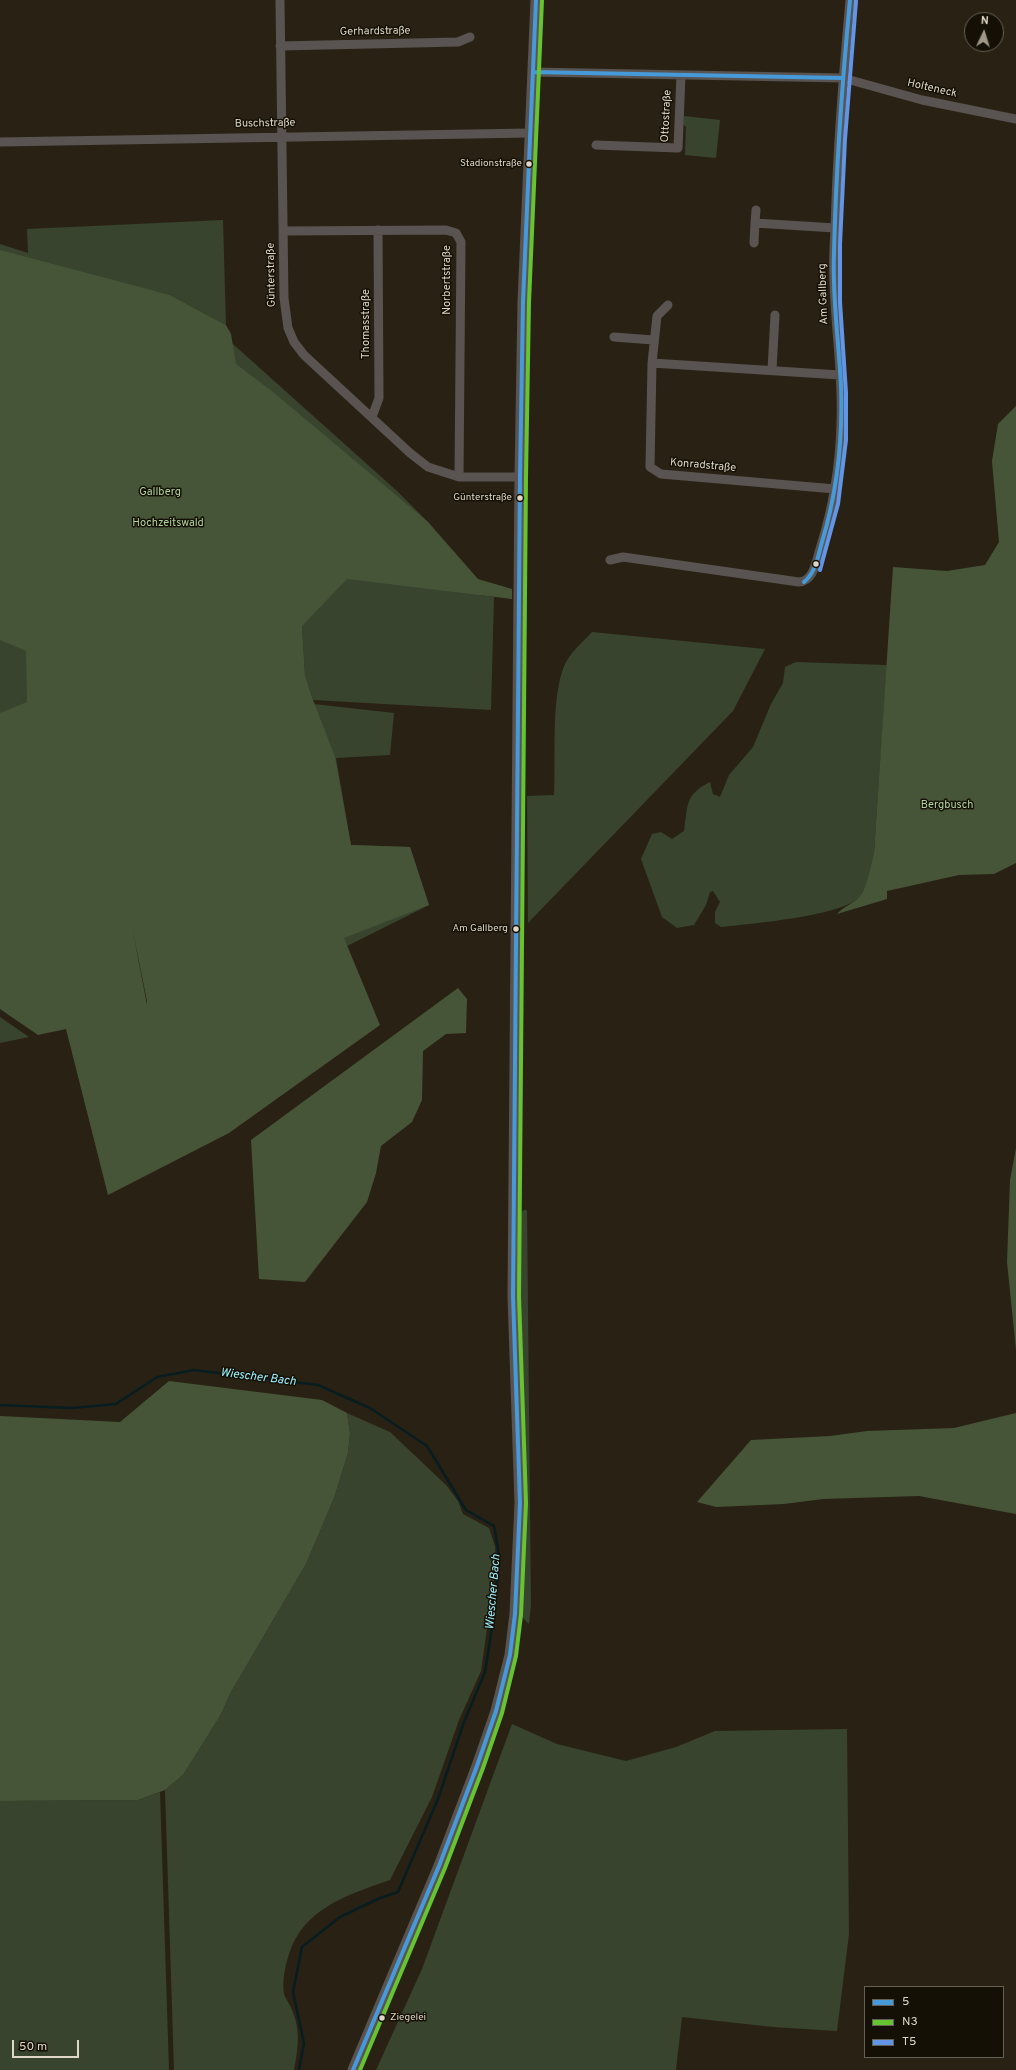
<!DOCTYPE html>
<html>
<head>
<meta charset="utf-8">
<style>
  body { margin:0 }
  #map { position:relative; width:1016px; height:2070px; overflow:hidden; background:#292214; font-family:Overpass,sans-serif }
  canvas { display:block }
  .legend { position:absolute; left:864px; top:1986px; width:140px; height:72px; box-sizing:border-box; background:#151006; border:1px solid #656054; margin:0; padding:5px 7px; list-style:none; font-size:12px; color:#ded7c8 }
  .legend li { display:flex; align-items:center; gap:8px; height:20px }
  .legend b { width:20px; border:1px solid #656054 }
  .north { position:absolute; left:964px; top:12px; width:40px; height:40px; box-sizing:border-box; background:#151006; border:1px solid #656054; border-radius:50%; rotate:4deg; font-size:11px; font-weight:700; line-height:16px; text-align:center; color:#ded7c8 }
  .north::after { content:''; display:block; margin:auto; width:14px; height:18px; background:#9f9889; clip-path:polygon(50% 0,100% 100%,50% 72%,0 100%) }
  .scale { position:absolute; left:12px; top:2040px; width:67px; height:18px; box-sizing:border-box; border:2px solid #ded7c8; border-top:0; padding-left:5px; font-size:12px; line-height:14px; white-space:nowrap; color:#ded7c8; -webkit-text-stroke:3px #151006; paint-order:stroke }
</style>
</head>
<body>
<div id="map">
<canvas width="1016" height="2070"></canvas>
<ul class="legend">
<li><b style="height:5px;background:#479ada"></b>5</li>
<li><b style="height:5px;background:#66c430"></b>N3</li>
<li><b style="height:5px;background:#6395e7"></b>T5</li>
</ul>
<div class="north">N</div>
<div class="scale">50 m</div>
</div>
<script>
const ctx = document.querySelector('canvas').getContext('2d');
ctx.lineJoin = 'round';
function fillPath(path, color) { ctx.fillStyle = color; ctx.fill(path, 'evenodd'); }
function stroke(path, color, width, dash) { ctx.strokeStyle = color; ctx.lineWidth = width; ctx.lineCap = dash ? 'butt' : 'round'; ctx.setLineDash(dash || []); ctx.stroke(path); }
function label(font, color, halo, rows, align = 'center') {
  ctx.font = font + ' Overpass,sans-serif'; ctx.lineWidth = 3; ctx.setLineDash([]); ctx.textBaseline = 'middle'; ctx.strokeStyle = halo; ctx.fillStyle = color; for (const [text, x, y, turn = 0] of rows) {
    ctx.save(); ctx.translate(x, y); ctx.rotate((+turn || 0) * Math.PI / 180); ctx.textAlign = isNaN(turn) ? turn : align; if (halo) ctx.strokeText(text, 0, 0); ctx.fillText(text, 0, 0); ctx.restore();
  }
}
fillPath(new Path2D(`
  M 684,116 L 720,120 L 716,158 L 685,155 L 686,127 L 683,124 Z
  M 223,220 L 226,325 L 170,295 L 154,291 L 224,336 L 397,491 L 428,522 L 480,595 L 494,597 L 491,710 L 313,700 L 305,675 L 302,626 L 291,584 L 305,703 L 394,713 L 390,755 L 336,758 L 351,845 L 410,847 L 429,905 L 347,946 L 178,1017 L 131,893 L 0,809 L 0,244 L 28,253 L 27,229 Z
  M 592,632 L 765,649 L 733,711 L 528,923 L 527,796 L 554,795 C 556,757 551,703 563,669 C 568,654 582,643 592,632 Z
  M 796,662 L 887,665 L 874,853 C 871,867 868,885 860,896 C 846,916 747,924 721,927 L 715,923 L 715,912 L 720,902 L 713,891 L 710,892 L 706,905 L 694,925 L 677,928 L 662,917 L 641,859 L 652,834 L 661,832 L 672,839 L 684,831 C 688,806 684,795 710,782 L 713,794 L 720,797 L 729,775 L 753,747 L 771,704 L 783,683 L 785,667 Z
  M 0,1017 L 29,1037 L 0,1043 Z
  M 524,1210 L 527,1210 L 531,1605 L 529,1624 L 520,1615 L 520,1213 Z
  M 347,1413 L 390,1432 L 446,1485 L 458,1501 L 463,1514 L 489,1528 L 495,1546 L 496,1565 L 481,1671 L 459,1720 L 432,1797 L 390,1880 C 347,1895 304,1908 289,1954 C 285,1966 282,1981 284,1994 C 286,1999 290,2005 292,2010 C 301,2031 298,2049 294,2070 L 174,2070 L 165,1790 L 183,1775 L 220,1716 L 231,1692 L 306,1564 L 334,1498 L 348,1453 L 350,1434 Z
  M 512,1724 L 557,1744 L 626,1761 L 676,1747 L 715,1731 L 847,1729 L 849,1934 L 837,2031 L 773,2027 L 682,2017 L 676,2070 L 376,2070 L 422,1969 Z
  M 160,1792 L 169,2070 L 0,2070 L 0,1801 L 138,1800 Z`), '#38442d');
fillPath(new Path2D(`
  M 0,250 L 170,295 L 226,325 L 231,334 L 236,364 L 273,392 L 428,522 L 478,579 L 512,589 L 512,599 L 347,579 L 302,626 L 305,675 L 313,700 L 335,757 L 351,845 L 410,847 L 429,905 L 344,938 L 380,1025 L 229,1133 L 108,1195 L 66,1029 L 38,1035 L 0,1009 L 0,713 L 27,702 L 26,651 L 0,640 ZM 132,927 L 147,1001 L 147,1005 Z
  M 1016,406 L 1016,863 L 994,874 L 959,875 L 887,891 L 887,899 L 837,914 C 844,906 853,904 859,897 C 867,889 871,864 874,853 L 893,567 L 947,571 L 985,565 L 999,542 L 992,461 L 998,424 Z
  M 458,988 L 467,999 L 466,1033 L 446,1034 L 423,1051 L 422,1100 L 412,1122 L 381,1146 L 376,1173 L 367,1202 L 305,1282 L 259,1279 L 251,1140 Z
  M 1016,1148 L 1016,1350 L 1007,1262 L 1010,1180 Z
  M 169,1381 L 322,1400 L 347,1413 L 350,1434 L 348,1453 L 334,1498 L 306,1564 L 231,1692 L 220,1716 L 183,1775 L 165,1790 L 138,1800 L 0,1801 L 0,1416 L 120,1422 Z
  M 1016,1413 L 1016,1514 L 919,1496 L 823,1499 L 784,1504 L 716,1507 L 697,1502 L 751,1440 L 830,1436 L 867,1431 L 954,1428 Z`), '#465538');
stroke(new Path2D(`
  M 0,1405 L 72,1408 L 116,1404 L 157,1377 L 194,1370 L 318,1385 L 370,1408 L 427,1446 L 466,1510 L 494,1526 L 499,1555 L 495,1609 L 485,1672 L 464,1722 L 438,1799 L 398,1892 L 380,1898 L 340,1917 L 302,1947 L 293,1992 L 304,2043 L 299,2070`), '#071d20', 2.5);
stroke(new Path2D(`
  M 280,0 L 284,298 L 288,328 L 294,342 L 304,355 L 410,453 L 428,467 L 459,477 L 520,477
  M 280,46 L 458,42 L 470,37
  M 533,72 L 843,78 L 922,100 L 1016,119
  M 0,142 L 530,133
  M 596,145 L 678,148 L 681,75
  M 755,223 L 756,210
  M 284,231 L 446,230 L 456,233 L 461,242 L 459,477
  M 754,243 L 755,223 L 835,228
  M 614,337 L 653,340
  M 652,363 L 657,316 L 668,305
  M 772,370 L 775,315
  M 372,417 L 379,398 L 378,230
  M 835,489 L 661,474 L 650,467 L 652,363 L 840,375
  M 610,560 L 623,557 L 799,582 C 814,581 816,561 820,549 C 833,508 840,465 841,422 C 843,374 835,327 834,280 C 833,263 834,246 835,229 C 837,152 843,76 850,0`), '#595451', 9);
stroke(new Path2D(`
  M 353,2070 L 439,1866 L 477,1766 L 496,1711 L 510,1655 L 515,1614 L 520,1503 L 513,1296 L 520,477 L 523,302 L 536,0`), '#595451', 11);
stroke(new Path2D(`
  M 533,72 L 843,78
  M 804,582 C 816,572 818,556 822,542 C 837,492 843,439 841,386 C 839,342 832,298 834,253 C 836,169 842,84 850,0
  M 353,2070 L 439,1866 L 477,1766 L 496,1711 L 510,1655 L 515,1614 L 520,1503 L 513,1296 L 520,477 L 523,302 L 536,0`), '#479ada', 4);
stroke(new Path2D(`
  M 360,2070 L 445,1868 L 483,1768 L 502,1713 L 516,1656 L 521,1615 L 526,1503 L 519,1296 L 526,477 L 529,302 L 542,0`), '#66c430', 4);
stroke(new Path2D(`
  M 820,570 L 838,504 L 846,440 L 846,393 L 840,302 L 840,244 L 845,139 L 856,1`), '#6395e7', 4);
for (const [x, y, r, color] of [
  [529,164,3.5,"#ded7c8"],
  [520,498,3.5,"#ded7c8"],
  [816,564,3.5,"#ded7c8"],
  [516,929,3.5,"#ded7c8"],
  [382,2018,3.5,"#ded7c8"]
]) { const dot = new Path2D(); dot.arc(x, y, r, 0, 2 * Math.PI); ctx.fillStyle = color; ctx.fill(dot); stroke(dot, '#151006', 1.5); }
label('10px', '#ded7c8', '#151006', [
  ["Stadionstraße",522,164],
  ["Günterstraße",512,498],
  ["Am Gallberg",508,929],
  ["Ziegelei",390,2018,"left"]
], 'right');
label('11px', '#ded7c8', '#151006', [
  ["Gerhardstraße",375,32,-1],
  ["Holteneck",932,89,13],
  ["Ottostraße",667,116,-87],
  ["Buschstraße",265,124,-1],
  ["Günterstraße",272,275,-91],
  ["Norbertstraße",448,280,-90],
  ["Am Gallberg",824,294,-92],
  ["Thomasstraße",367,324,-90],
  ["Konradstraße",703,466,5]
]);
label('11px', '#b0d39c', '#151006', [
  ["Gallberg",160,493],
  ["Hochzeitswald",168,524],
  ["Bergbusch",947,806]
]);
label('italic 12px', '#9cf0fe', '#151006', [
  ["Wiescher Bach",258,1378,7],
  ["Wiescher Bach",494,1592,-85]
]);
</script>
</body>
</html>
